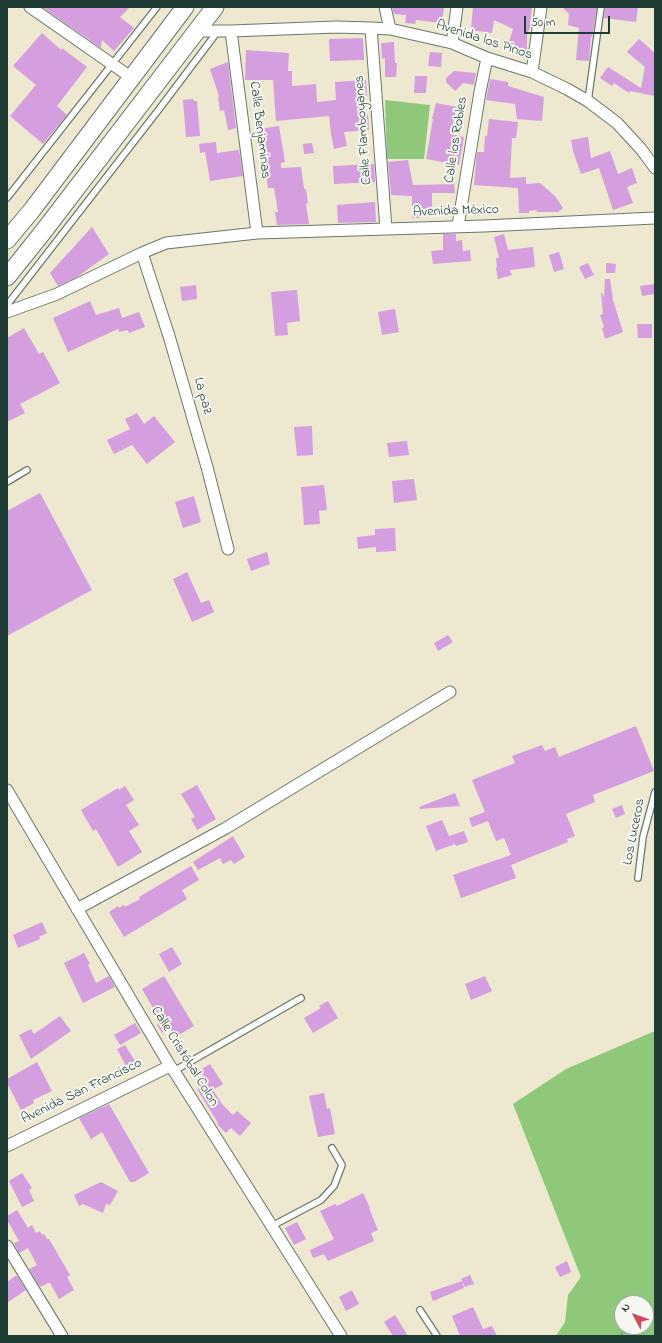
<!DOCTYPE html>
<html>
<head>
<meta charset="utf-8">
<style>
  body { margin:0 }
  #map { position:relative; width:662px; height:1343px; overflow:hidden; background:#ede8cf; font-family:"Indie Flower",sans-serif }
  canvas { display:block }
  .frame { position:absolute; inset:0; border:8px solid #1f3d34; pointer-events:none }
  .north { position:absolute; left:614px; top:1295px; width:40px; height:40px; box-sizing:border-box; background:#f6f6f2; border:1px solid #a0aca6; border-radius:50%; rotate:311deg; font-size:11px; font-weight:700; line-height:16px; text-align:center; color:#1f3d34 }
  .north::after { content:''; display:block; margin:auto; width:14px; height:18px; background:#d1495b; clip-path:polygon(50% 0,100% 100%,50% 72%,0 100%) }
  .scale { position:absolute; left:524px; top:16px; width:86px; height:18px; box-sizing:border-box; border:2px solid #1f3d34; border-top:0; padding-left:5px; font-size:12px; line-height:14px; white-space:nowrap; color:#1f3d34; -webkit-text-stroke:3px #f6f6f2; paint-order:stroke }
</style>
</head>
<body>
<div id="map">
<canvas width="662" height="1343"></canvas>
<div class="frame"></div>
<div class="north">N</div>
<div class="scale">50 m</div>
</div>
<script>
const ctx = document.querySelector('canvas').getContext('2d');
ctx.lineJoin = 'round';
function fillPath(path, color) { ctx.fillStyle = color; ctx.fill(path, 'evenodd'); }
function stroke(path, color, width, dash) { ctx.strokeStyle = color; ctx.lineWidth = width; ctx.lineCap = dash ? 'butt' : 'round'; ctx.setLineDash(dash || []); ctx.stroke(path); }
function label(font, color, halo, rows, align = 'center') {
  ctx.font = font + ' "Indie Flower",sans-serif'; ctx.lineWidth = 4; ctx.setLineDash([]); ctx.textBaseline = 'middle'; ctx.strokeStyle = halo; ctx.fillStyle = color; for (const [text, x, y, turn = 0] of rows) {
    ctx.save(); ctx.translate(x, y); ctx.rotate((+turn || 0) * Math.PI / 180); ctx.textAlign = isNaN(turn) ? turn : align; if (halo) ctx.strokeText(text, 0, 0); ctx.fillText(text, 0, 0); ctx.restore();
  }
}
fillPath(new Path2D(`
  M 385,100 L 430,105 L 424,159 L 387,159 Z
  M 655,1031 L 655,1336 L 556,1336 L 565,1322 L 568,1295 L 581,1277 L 513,1104 L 566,1069 ZM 622,1303 L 646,1303 L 646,1327 L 622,1327 Z`), '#8fc77b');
fillPath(new Path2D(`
  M 42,7 L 130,7 L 120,17 L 134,28 L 114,51 L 102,40 L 101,48 Z
  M 392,7 L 444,7 L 442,23 L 416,20 L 415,24 L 405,23 L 406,15 L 394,14 Z
  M 473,7 L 501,8 L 501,7 L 532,7 L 530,24 L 531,25 L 527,35 L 527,58 L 507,49 L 513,29 L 494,20 L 492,33 L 471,30 Z
  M 562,7 L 597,7 L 592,37 L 591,37 L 589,61 L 576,60 L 579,28 L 568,25 L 569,14 Z
  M 605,7 L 638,7 L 636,22 L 604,18 Z
  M 42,33 L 61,50 L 62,48 L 87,67 L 57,106 L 67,115 L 43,144 L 10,116 L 36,85 L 13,66 Z
  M 363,38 L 364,60 L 330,61 L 329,39 Z
  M 639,39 L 655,53 L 655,96 L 630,91 L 629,93 L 614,83 L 612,86 L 600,78 L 608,67 L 641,88 L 645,67 L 627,52 Z
  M 394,42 L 395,63 L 397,63 L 396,77 L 385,77 L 385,58 L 382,59 L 381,43 Z
  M 246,50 L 289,53 L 288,71 L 292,71 L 292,86 L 316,84 L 317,102 L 336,100 L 335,82 L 366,80 L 367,96 L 361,96 L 363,114 L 368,114 L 369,130 L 344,132 L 347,146 L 334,149 L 331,134 L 329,116 L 276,121 L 273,80 L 245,80 Z
  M 430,52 L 442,53 L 441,67 L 428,66 Z
  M 228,62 L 236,128 L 228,130 L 224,110 L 220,111 L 218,97 L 219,96 L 210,69 Z
  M 454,71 L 476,73 L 474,85 L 463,83 L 455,91 L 446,82 L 446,78 Z
  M 415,76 L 427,76 L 426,93 L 414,93 Z
  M 490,79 L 508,82 L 508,86 L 544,97 L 542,121 L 517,119 L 515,104 L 486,100 Z
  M 193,99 L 194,101 L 197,101 L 200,136 L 186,137 L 183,100 Z
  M 436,103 L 457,107 L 450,134 L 464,137 L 459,165 L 426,159 L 433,119 L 432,119 Z
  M 489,119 L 518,122 L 516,138 L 512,138 L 510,178 L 526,177 L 526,184 L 540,183 L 555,196 L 563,208 L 558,212 L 537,212 L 536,210 L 529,211 L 529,213 L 519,213 L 518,188 L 474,185 L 477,152 L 484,152 L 485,136 L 487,136 Z
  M 279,126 L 285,162 L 281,163 L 281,168 L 301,167 L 304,189 L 306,189 L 308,203 L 306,204 L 309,224 L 277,225 L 275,212 L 278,212 L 274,188 L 268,188 L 260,129 Z
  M 588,137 L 591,158 L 610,151 L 618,174 L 632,168 L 637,183 L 627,187 L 633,203 L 613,210 L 599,168 L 581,174 L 573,151 L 571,140 Z
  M 216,142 L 217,153 L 239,150 L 243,176 L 210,181 L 205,152 L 200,153 L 199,144 Z
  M 312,143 L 314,153 L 304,154 L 303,144 Z
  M 408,160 L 413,185 L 454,184 L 455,193 L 432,193 L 432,215 L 421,215 L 421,218 L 412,218 L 412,196 L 391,195 L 388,162 Z
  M 374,164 L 375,182 L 334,184 L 333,166 Z
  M 375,202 L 376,222 L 338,223 L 337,205 Z
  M 92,227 L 109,254 L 77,277 L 58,286 L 50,273 Z
  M 443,234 L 456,234 L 456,241 L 462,240 L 463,251 L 470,250 L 471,261 L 433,264 L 431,251 L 443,250 Z
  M 504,234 L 508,250 L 533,247 L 535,267 L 510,270 L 512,275 L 498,279 L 496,268 L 497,267 L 496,258 L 499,258 L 494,237 Z
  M 559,252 L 564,269 L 554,272 L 549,255 Z
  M 588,263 L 594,275 L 585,279 L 579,267 Z
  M 606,263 L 616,264 L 615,273 L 606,273 Z
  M 605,279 L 610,279 L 613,300 L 623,332 L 605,339 L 602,328 L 604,327 L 600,315 L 603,314 L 601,293 L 602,293 L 604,298 Z
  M 655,284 L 655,294 L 642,296 L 640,286 Z
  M 196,285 L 197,299 L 182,301 L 180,287 Z
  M 297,290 L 300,321 L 287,323 L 288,335 L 275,336 L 271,292 Z
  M 90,301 L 96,315 L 119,308 L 122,318 L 139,312 L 145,327 L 129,333 L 128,330 L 119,332 L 118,329 L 68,352 L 53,318 Z
  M 395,309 L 399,332 L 382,335 L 378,312 Z
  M 637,324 L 652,324 L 652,338 L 638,338 Z
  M 24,328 L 39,354 L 43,352 L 60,383 L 20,404 L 25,413 L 7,422 L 7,338 Z
  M 137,413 L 144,424 L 154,416 L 175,442 L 147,464 L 132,445 L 114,454 L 107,440 L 130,429 L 125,419 Z
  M 312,426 L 313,455 L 297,456 L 294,427 Z
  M 407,441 L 409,455 L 389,457 L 387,443 Z
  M 414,479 L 417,500 L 394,503 L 392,481 Z
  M 324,485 L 327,510 L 319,511 L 320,524 L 304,525 L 301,487 Z
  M 40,493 L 92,590 L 7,636 L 7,511 Z
  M 194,496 L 201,522 L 183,528 L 175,502 Z
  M 395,528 L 396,551 L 376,552 L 376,547 L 358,549 L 357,537 L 375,535 L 375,529 Z
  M 267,552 L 270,564 L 251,571 L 247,559 Z
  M 187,572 L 201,603 L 209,600 L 214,612 L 192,622 L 173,579 Z
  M 448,635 L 453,642 L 438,651 L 434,643 Z
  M 636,726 L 654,771 L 593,795 L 595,802 L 566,814 L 575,836 L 567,839 L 568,842 L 511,865 L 516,878 L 461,898 L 453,875 L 511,855 L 504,838 L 496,841 L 488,821 L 472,827 L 469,818 L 485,812 L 472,780 L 515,763 L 512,756 L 542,745 L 545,751 L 555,747 L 559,757 Z
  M 197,785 L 216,819 L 197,830 L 191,819 L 195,817 L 181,794 Z
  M 125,786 L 134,800 L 126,805 L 139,825 L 129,831 L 142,852 L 118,867 L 96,829 L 93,831 L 81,810 L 118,788 L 119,790 Z
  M 455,793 L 460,806 L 420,809 L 419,807 Z
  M 622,805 L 625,814 L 616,818 L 612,809 Z
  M 442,820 L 449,836 L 464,831 L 468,842 L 456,846 L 455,844 L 436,851 L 426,826 Z
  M 233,836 L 245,857 L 234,864 L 231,860 L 223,864 L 220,858 L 198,870 L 193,862 Z
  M 191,866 L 199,880 L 182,890 L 187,899 L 124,937 L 109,912 L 118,906 L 119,908 L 124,905 L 125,907 L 140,899 L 139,897 L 144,894 Z
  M 42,922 L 47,933 L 39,937 L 40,939 L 18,948 L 13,935 Z
  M 172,947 L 182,964 L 169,972 L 159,954 Z
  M 84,953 L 90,964 L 88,965 L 96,983 L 109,976 L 115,987 L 83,1003 L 64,963 Z
  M 164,976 L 194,1026 L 175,1037 L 170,1028 L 162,1033 L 157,1025 L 161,1022 L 142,989 Z
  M 485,976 L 492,991 L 471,1000 L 465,984 Z
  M 328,1001 L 338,1018 L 313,1033 L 304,1018 L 321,1008 L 319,1006 Z
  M 60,1016 L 71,1031 L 31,1059 L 19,1035 L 31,1029 L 34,1034 Z
  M 135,1023 L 141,1033 L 120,1045 L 114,1035 Z
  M 125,1045 L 135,1061 L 126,1066 L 117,1049 Z
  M 37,1062 L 52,1091 L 33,1100 L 34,1103 L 21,1110 L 7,1083 L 7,1079 Z
  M 210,1064 L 223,1084 L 213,1090 L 222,1104 L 233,1115 L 237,1111 L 251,1123 L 240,1136 L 231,1128 L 226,1133 L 217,1124 L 218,1123 L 197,1089 L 200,1088 L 198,1084 L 206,1079 L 200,1070 Z
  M 324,1093 L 327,1109 L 330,1108 L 335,1134 L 318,1137 L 309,1096 Z
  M 109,1104 L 149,1173 L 134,1182 L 130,1182 L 102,1132 L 91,1139 L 79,1118 Z
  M 22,1173 L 32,1188 L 29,1190 L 34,1201 L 22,1207 L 9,1181 Z
  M 101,1182 L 118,1191 L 110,1205 L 106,1204 L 103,1213 L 83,1204 L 79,1206 L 74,1195 Z
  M 363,1193 L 370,1208 L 369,1208 L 378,1230 L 371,1233 L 374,1241 L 328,1261 L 324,1254 L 313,1258 L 310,1250 L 334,1239 L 320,1211 L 335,1204 L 337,1206 Z
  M 17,1210 L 28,1228 L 32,1225 L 36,1233 L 40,1231 L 42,1235 L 44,1234 L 47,1239 L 49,1239 L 70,1275 L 67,1277 L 74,1290 L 59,1299 L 50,1283 L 48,1283 L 40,1287 L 29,1269 L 37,1265 L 28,1248 L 19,1253 L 14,1243 L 19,1241 L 7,1220 L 7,1216 Z
  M 297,1222 L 306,1239 L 294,1245 L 285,1228 Z
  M 567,1261 L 571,1272 L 560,1277 L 555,1267 Z
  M 470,1275 L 474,1284 L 465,1287 L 461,1279 Z
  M 15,1276 L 17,1276 L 26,1290 L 7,1303 L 7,1282 Z
  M 462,1281 L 464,1288 L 433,1301 L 430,1292 Z
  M 352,1290 L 359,1304 L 346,1311 L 339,1297 Z
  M 473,1307 L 483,1329 L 492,1326 L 497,1336 L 460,1336 L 452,1316 Z
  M 395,1315 L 408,1336 L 393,1336 L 384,1322 Z`), '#d49edf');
const lane = new Path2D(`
  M 588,101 L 601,7
  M 7,198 L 157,7
  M 7,305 L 160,108 L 218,31
  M 7,482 L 27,470
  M 638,878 L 643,837 L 655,792
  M 174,1071 L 301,998
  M 272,1226 L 321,1200 L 334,1186 L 342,1165 L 332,1148
  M 420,1310 L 437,1336`);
const street = new Path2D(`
  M 30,7 L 132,78
  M 385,7 L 390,29
  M 371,28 L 386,229
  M 197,31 L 231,31 L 336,27 L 371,28 L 390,29 L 452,43 L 487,58 L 532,72 L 567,89 L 588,101 L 617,123 L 641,149 L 655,168
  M 231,31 L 257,233
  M 452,43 L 457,7
  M 532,72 L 541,7
  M 458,226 L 480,92 L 487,58
  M 142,253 L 169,336 L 207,467 L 228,549
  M 7,312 L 57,294 L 142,253 L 166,243 L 257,233 L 484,226 L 655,218
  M 7,790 L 170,1066 L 174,1071 L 341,1336
  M 77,909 L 226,828 L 450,692
  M 7,1146 L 170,1066
  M 7,1246 L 62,1336`);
const primary = new Path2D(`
  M 7,240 L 32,210 L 185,7
  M 7,277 L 43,232 L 215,7`);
stroke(lane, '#67796a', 8);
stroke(street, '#67796a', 13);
stroke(primary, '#67796a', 19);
stroke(new Path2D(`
  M 646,1319 L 655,1314
  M 618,1336 L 634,1327`), '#67796a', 2, [1, 3]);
stroke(lane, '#fff', 5.5);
stroke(street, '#fff', 11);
stroke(primary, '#fff', 17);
label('14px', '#1f3d34', '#f6f6f2', [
  ["Avenida los Pinos",484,41,18],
  ["Calle Benjaminas",259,130,83],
  ["Calle Flamboyanes",364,130,-94],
  ["Calle los Robles",457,140,-81],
  ["Avenida México",456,212,-2],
  ["La paz",202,396,74],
  ["Los Luceros",635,832,-79],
  ["Calle Cristóbal Colon",184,1057,58],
  ["Avenida San Francisco",82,1092,-26]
]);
</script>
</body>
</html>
